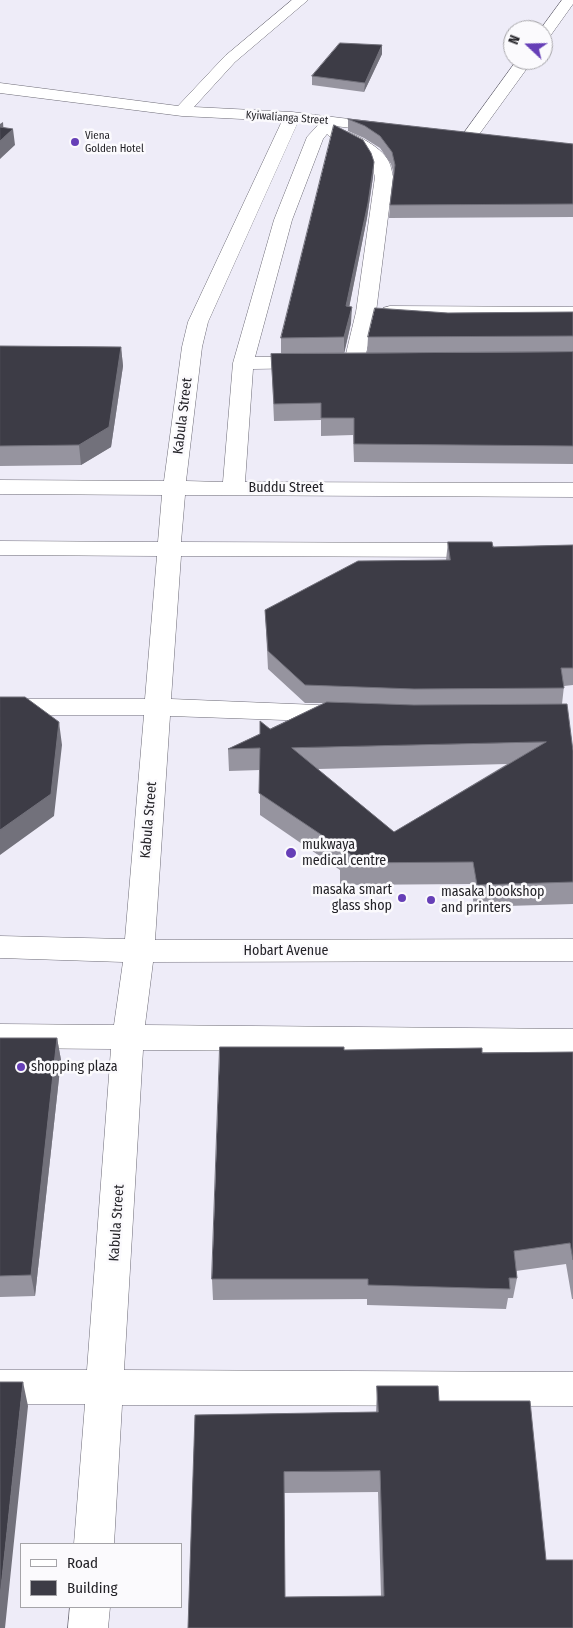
<!DOCTYPE html>
<html>
<head>
<meta charset="utf-8">
<style>
  body { margin:0 }
  #map { position:relative; width:573px; height:1628px; overflow:hidden; background:#eeecf8; font-family:"Fira Sans Condensed",sans-serif }
  canvas { display:block }
  .legend { position:absolute; left:20px; top:1543px; width:162px; height:65px; box-sizing:border-box; background:#fbfafd; border:1px solid #a5a4a8; margin:0; padding:6px 9px; list-style:none; font-size:15px; color:#242328 }
  .legend li { display:flex; align-items:center; gap:10px; height:25px }
  .legend b { width:25px; border:1px solid #a5a4a8 }
  .north { position:absolute; left:503px; top:20px; width:50px; height:50px; box-sizing:border-box; background:#fbfafd; border:1px solid #a5a4a8; border-radius:50%; rotate:291deg; font-size:14px; font-weight:700; line-height:20px; text-align:center; color:#242328 }
  .north::after { content:''; display:block; margin:auto; width:18px; height:22px; background:#663fb7; clip-path:polygon(50% 0,100% 100%,50% 72%,0 100%) }
</style>
</head>
<body>
<div id="map">
<canvas width="573" height="1628"></canvas>
<ul class="legend">
<li><b style="height:6px;background:#fff"></b>Road</li>
<li><b style="height:14px;background:#3d3c46"></b>Building</li>
</ul>
<div class="north">N</div>
</div>
<script>
const ctx = document.querySelector('canvas').getContext('2d');
ctx.lineJoin = 'round';
function stroke(path, color, width, dash) { ctx.strokeStyle = color; ctx.lineWidth = width; ctx.lineCap = dash ? 'butt' : 'round'; ctx.setLineDash(dash || []); ctx.stroke(path); }
function fillPath(path, color) { ctx.fillStyle = color; ctx.fill(path, 'evenodd'); }
function label(font, color, halo, rows, align = 'center') {
  ctx.font = font + ' "Fira Sans Condensed",sans-serif'; ctx.lineWidth = 5; ctx.setLineDash([]); ctx.textBaseline = 'middle'; ctx.strokeStyle = halo; ctx.fillStyle = color; for (const [text, x, y, turn = 0] of rows) {
    ctx.save(); ctx.translate(x, y); ctx.rotate((+turn || 0) * Math.PI / 180); ctx.textAlign = isNaN(turn) ? turn : align; if (halo) ctx.strokeText(text, 0, 0); ctx.fillText(text, 0, 0); ctx.restore();
  }
}
const minor = new Path2D(`
  M 292,0 L 308,0 L 235,62 L 194,107 L 292,112 L 390,124 L 392,127 L 390,130 L 384,132 L 335,126 L 333,128 C 349,130 382,146 389,162 C 391,166 392,172 393,177 L 376,312 L 364,362 L 361,366 L 354,368 L 347,366 L 344,362 L 356,312 L 375,177 C 368,140 347,154 327,134 L 323,139 L 292,220 L 255,357 L 309,356 L 316,358 L 319,362 L 316,366 L 309,368 L 253,369 L 245,482 L 573,483 L 573,497 L 185,495 L 181,542 L 484,543 L 492,545 L 496,550 L 492,555 L 484,557 L 181,556 L 171,699 L 342,706 L 351,708 L 355,714 L 351,720 L 342,722 L 170,716 L 155,940 L 573,939 L 573,961 L 153,962 L 145,1025 L 573,1029 L 573,1053 L 143,1050 L 124,1370 L 573,1372 L 573,1406 L 122,1405 L 114,1544 L 74,1544 L 85,1404 L 0,1404 L 0,1370 L 87,1370 L 111,1049 L 0,1048 L 0,1024 L 114,1025 L 123,962 L 0,958 L 0,936 L 125,939 L 144,715 L 0,715 L 0,699 L 145,699 L 157,556 L 0,555 L 0,541 L 158,542 L 162,495 L 0,494 L 0,480 L 164,481 L 182,347 L 188,322 L 282,121 L 182,116 L 0,93 L 0,83 L 178,106 L 225,56 ZM 298,122 L 318,125 L 307,137 L 274,220 L 233,363 L 223,482 L 186,481 L 202,347 L 208,322 Z
  M 562,0 L 573,0 L 573,4 L 548,39 L 543,40 L 543,30 L 540,30 Z
  M 517,60 L 533,60 L 475,140 L 463,140 L 461,137 Z
  M 390,306 L 573,307 L 573,319 L 390,318 L 383,316 L 380,312 L 383,308 Z
  M 70,1607 L 110,1607 L 108,1628 L 68,1628 Z`);
stroke(minor, '#6d6b76', 1);
fillPath(minor, '#fff');
fillPath(new Path2D(`
  M 382,45 L 382,54 L 364,92 L 312,85 L 312,76 Z
  M 348,119 L 573,144 L 573,217 L 389,218 L 390,205 L 394,175 L 391,164 L 380,148 L 364,138 L 348,131 Z
  M 374,162 L 373,177 L 367,218 L 349,307 L 351,323 L 344,353 L 367,353 L 368,337 L 448,313 L 573,312 L 573,464 L 354,462 L 353,435 L 321,436 L 321,420 L 274,421 L 271,354 L 281,354 L 281,338 Z
  M 0,346 L 121,347 L 123,366 L 111,447 L 81,465 L 0,466 Z
  M 448,542 L 493,547 L 573,545 L 573,685 L 564,686 L 562,704 L 573,751 L 573,904 L 474,907 L 471,884 L 340,885 L 340,870 L 260,815 L 260,770 L 229,771 L 228,749 L 324,703 L 305,703 L 268,669 L 265,610 L 446,560 ZM 507,764 L 394,832 L 318,769 Z
  M 0,1038 L 57,1038 L 61,1060 L 35,1296 L 0,1297 Z
  M 344,1050 L 482,1053 L 573,1052 L 573,1299 L 572,1299 L 566,1264 L 516,1271 L 517,1278 L 513,1298 L 508,1298 L 506,1309 L 367,1305 L 367,1299 L 213,1300 L 212,1279 Z
  M 377,1386 L 439,1401 L 546,1560 L 573,1628 L 188,1628 L 195,1415 L 376,1412 ZM 378,1492 L 381,1596 L 285,1597 L 284,1493 Z`), '#96949f');
fillPath(new Path2D(`
  M 382,45 L 382,54 L 364,92 L 365,83 Z
  M 3,122 L 4,137 L 13,129 L 15,145 L 0,159 L 0,124 Z
  M 374,162 L 373,177 L 367,218 L 346,323 L 346,306 Z
  M 352,307 L 351,323 L 344,354 L 344,337 Z
  M 121,347 L 123,366 L 111,447 L 81,465 L 79,445 Z
  M 59,722 L 62,745 L 54,816 L 0,855 L 0,830 Z
  M 57,1038 L 61,1060 L 35,1296 L 31,1275 Z
  M 23,1382 L 28,1406 L 5,1628 L 0,1628 L 0,1597 Z`), '#72717b');
const building = new Path2D(`
  M 340,43 L 382,45 L 365,83 L 312,76 Z
  M 348,119 L 573,144 L 573,204 L 390,205 L 395,165 L 392,152 L 380,136 L 365,126 Z
  M 334,125 L 363,140 L 371,153 L 374,162 L 368,203 L 346,306 L 352,307 L 344,337 L 281,338 Z
  M 0,127 L 13,129 L 0,141 Z
  M 375,308 L 448,313 L 573,312 L 573,336 L 368,337 Z
  M 0,346 L 121,347 L 109,427 L 79,445 L 0,446 Z
  M 573,352 L 573,446 L 354,444 L 354,418 L 321,418 L 321,403 L 274,404 L 271,354 Z
  M 448,542 L 492,542 L 493,547 L 573,545 L 573,668 L 561,668 L 564,688 L 414,689 L 305,685 L 268,651 L 265,610 L 358,561 L 450,560 Z
  M 0,697 L 25,697 L 59,722 L 51,794 L 0,830 Z
  M 327,702 L 414,705 L 567,704 L 573,751 L 573,882 L 477,885 L 473,862 L 341,863 L 353,856 L 259,793 L 260,748 L 228,749 L 260,734 L 260,721 L 270,729 ZM 546,742 L 394,832 L 292,748 Z
  M 0,1038 L 57,1038 L 31,1275 L 0,1276 Z
  M 220,1047 L 344,1047 L 344,1050 L 482,1048 L 482,1053 L 573,1052 L 573,1260 L 570,1243 L 514,1251 L 517,1278 L 509,1278 L 510,1289 L 368,1285 L 368,1279 L 212,1279 Z
  M 0,1382 L 23,1382 L 0,1597 Z
  M 377,1386 L 438,1386 L 439,1401 L 530,1401 L 546,1560 L 573,1560 L 573,1628 L 188,1628 L 195,1415 L 378,1412 ZM 380,1471 L 384,1596 L 285,1597 L 284,1472 Z`);
fillPath(building, '#3d3c46');
stroke(building, '#72717b', 1);
for (const [x, y, r, color] of [
  [75,142,5,"#663fb7"],
  [291,853,6,"#663fb7"],
  [402,898,5,"#663fb7"],
  [431,900,5,"#663fb7"],
  [21,1067,5,"#663fb7"]
]) { const dot = new Path2D(); dot.arc(x, y, r, 0, 2 * Math.PI); ctx.fillStyle = color; ctx.fill(dot); stroke(dot, '#fbfafd', 2); }
label('11px', '#242328', '#fbfafd', [
  ["Kyiwalianga Street",287,118,4]
]);
label('11px', '#242328', '#fbfafd', [
  ["Viena",85,136],
  ["Golden Hotel",85,149]
], 'left');
label('14px', '#242328', '#fbfafd', [
  ["Kabula Street",183,416,-83],
  ["Buddu Street",286,488],
  ["Kabula Street",149,820,-85],
  ["Hobart Avenue",286,951],
  ["Kabula Street",117,1223,-86]
]);
label('14px', '#242328', '#fbfafd', [
  ["mukwaya",302,845],
  ["medical centre",302,861],
  ["masaka smart",392,890,"right"],
  ["glass shop",392,906,"right"],
  ["masaka bookshop",441,892],
  ["and printers",441,908],
  ["shopping plaza",31,1067]
], 'left');
</script>
</body>
</html>
